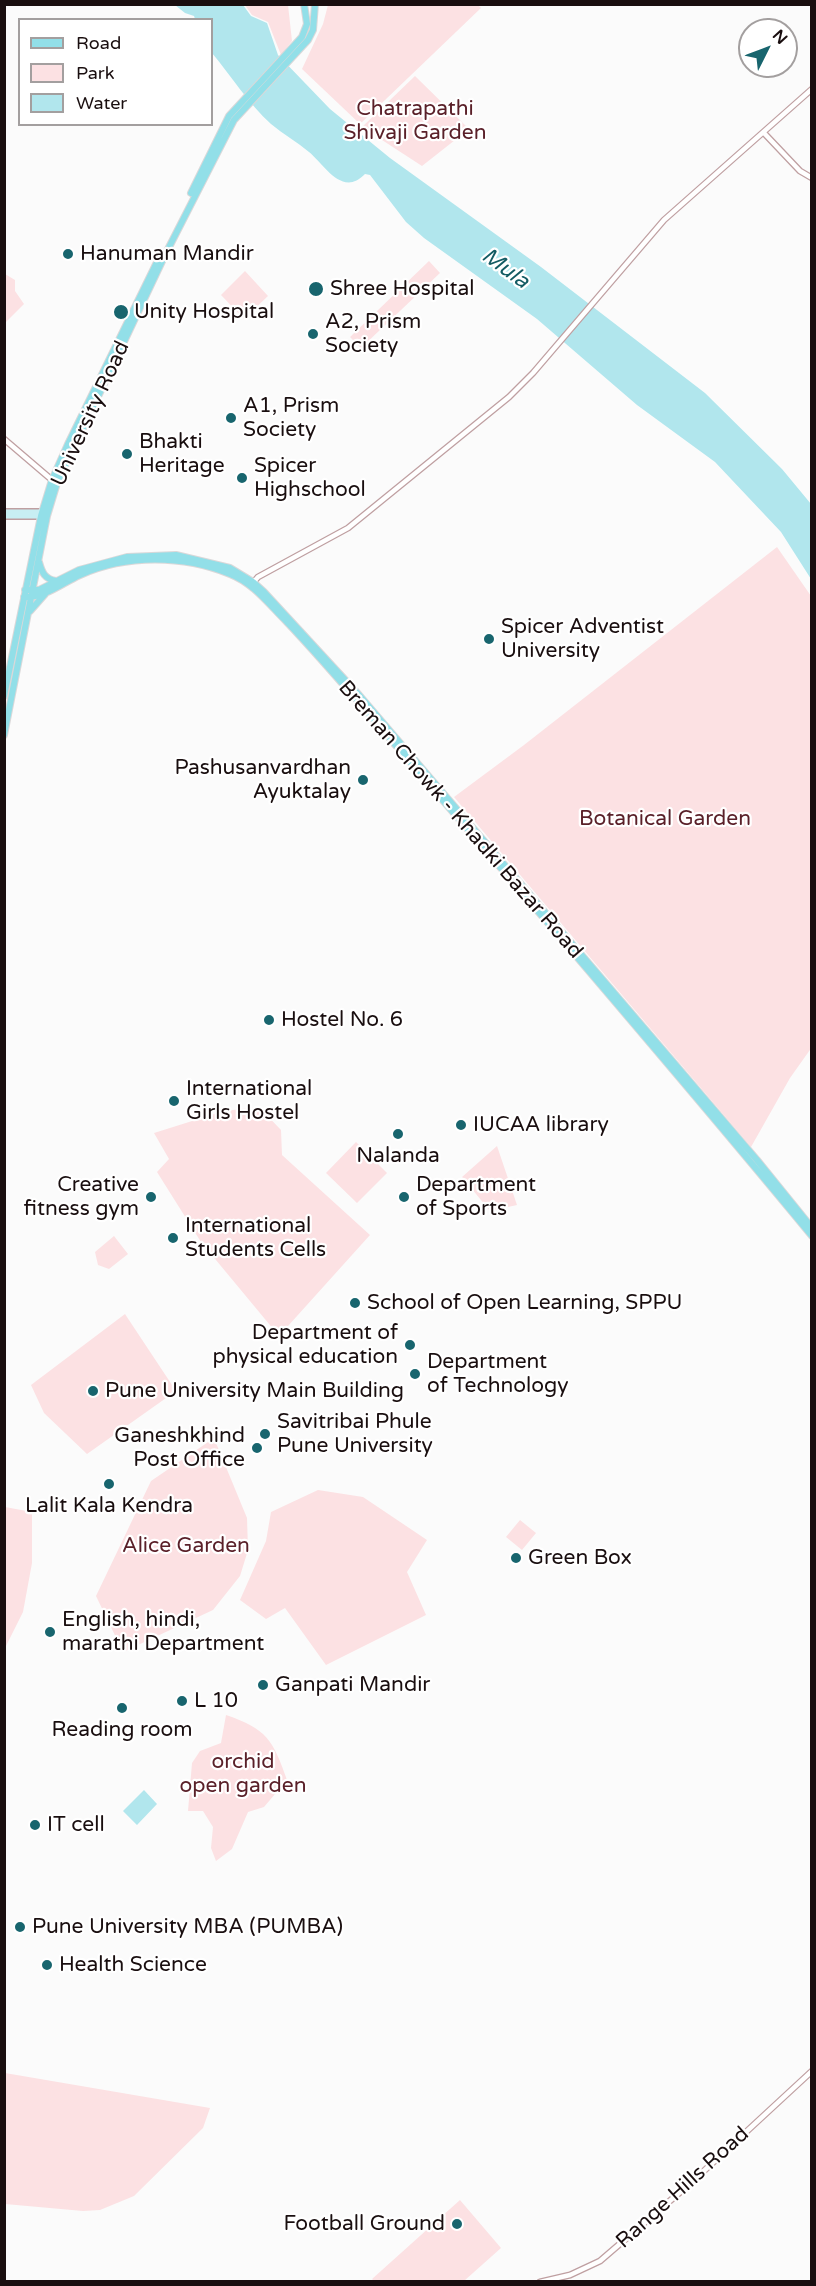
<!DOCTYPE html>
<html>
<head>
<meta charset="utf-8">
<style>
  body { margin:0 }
  #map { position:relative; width:816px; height:2286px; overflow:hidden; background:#fbfbfb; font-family:"Varela Round",sans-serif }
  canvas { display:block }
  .frame { position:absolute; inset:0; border:6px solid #190e0f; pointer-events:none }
  .legend { position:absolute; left:18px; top:18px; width:195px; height:108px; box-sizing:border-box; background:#fff; border:2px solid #a39f9f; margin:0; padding:8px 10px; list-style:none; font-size:18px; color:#190e0f }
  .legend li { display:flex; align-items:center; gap:12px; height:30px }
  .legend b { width:30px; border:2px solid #a39f9f }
  .north { position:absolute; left:738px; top:18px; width:60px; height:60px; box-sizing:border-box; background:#fff; border:2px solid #a39f9f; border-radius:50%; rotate:48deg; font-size:16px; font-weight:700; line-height:24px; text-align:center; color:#190e0f }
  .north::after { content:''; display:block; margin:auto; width:21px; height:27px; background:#18656e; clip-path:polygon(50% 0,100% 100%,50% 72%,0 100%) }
</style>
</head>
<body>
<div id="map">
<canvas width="816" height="2286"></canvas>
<div class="frame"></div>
<ul class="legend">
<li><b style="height:8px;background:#92dfe8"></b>Road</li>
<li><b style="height:16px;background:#fce1e3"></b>Park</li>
<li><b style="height:16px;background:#b1e6ed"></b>Water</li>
</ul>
<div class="north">N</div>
</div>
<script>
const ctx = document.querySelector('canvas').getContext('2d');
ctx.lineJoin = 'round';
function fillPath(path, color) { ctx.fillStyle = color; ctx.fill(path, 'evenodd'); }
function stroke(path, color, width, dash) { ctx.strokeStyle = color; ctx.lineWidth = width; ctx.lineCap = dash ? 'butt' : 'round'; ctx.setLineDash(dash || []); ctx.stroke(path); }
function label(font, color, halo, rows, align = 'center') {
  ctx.font = font + ' "Varela Round",sans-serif'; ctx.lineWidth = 4.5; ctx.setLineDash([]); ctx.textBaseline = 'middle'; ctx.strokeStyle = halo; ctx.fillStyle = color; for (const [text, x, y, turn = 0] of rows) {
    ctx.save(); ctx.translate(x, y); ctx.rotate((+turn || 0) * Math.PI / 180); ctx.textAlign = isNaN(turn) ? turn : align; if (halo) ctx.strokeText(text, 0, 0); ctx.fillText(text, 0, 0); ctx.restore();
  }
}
fillPath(new Path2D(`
  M 245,5 L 288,5 L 292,41 L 281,55 L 268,22 L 252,15 Z
  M 478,5 L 481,8 L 360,124 L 302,69 L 323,24 L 328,5 Z
  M 415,76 L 469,129 L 422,166 L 362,127 Z
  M 429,261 L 440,273 L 361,348 L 350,337 Z
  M 245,271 L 268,296 L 244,319 L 221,295 Z
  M 5,274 L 15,280 L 15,291 L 24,304 L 5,323 Z
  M 777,547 L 811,596 L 812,1047 L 790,1078 L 751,1147 L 454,797 L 524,745 Z
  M 259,1107 L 281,1130 L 282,1155 L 370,1235 L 279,1336 L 201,1242 L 157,1172 L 169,1159 L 154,1133 L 224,1111 Z
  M 356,1142 L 387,1173 L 357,1203 L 326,1173 Z
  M 497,1146 L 517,1205 L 490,1211 L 462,1177 Z
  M 114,1236 L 128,1254 L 109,1269 L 98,1265 L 95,1252 Z
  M 125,1314 L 176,1391 L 87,1454 L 44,1413 L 31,1385 Z
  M 214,1438 L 247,1518 L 248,1550 L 240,1576 L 213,1610 L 123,1652 L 96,1596 L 151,1481 Z
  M 318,1490 L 363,1497 L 427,1540 L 407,1572 L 426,1615 L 326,1665 L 285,1608 L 266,1619 L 240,1600 L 266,1541 L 271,1512 Z
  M 5,1507 L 32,1512 L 32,1563 L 23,1612 L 5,1648 Z
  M 520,1520 L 536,1533 L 522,1550 L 506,1537 Z
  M 226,1715 C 267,1729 273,1740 287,1780 L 264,1807 L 248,1812 L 232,1849 L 216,1861 L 211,1848 L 213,1827 L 203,1811 L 188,1811 L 192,1763 L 200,1751 L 221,1743 Z
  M 4,2073 L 5,2073 L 210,2108 L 203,2128 L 134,2196 L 100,2210 L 83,2211 L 5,2204 Z
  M 460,2200 L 501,2248 L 464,2281 L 374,2281 L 372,2279 Z`), '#fce1e3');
fillPath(new Path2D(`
  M 175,5 L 243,5 L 251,16 L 267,23 L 278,55 L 330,109 L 390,158 L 541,267 L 705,393 L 782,469 L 811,504 L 811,579 L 781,532 L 715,462 L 637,405 L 537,319 L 424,238 L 406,222 L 370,175 L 365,174 C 342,198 324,164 309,152 C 297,142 283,134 271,124 C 249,104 231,76 212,53 L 212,20 L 195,19 L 194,16 L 185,13 Z
  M 144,1790 L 157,1804 L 137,1825 L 123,1811 Z`), '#b1e6ed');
const tertiary = new Path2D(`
  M 764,133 L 800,171 L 812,178
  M 4,439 L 52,480
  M 251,585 L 258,577 L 348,528 L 509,397 L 533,373 L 664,220 L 812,89
  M 540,2282 L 570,2275 L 600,2261 L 693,2181 L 812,2071`);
const secondary = new Path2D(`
  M 4,512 L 46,512
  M 4,516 L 45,516`);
const primary = new Path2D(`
  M 191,193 L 229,116 L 302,37 L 307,24 L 304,4
  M 39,562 C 42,573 45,579 56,581
  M 25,590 L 39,590 L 79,570 L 127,557 L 176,555 L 230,568 L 253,582 L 264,592 L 359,695 L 757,1160 L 812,1228
  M 24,597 C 45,598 62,583 80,575 C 126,554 184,555 230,574 C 253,583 268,603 285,620 C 324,661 361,705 398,748 C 537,910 676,1071 812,1236
  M 30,611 L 45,594
  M 4,696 L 41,516 L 52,480 L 68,444 L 161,254
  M 4,735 L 47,516 L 57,483 L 165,255 L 234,120 L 308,40 L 313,30 L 315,4`);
stroke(tertiary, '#bf9fa1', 7);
stroke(secondary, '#bf9fa1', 8);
stroke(primary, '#dad8d9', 8);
stroke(tertiary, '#fff', 4.5);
stroke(secondary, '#c8eff3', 5);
stroke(primary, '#92dfe8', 6);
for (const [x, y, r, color] of [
  [68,254,6,"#18656e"],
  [316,289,8,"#18656e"],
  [121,312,8,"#18656e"],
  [313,334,6,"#18656e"],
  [231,418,6,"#18656e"],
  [127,454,6,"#18656e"],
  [242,478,6,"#18656e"],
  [489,639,6,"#18656e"],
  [363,780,6,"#18656e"],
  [269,1020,6,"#18656e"],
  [174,1101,6,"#18656e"],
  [461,1125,6,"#18656e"],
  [398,1134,6,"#18656e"],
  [151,1197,6,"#18656e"],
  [404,1197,6,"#18656e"],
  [173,1238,6,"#18656e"],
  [355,1303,6,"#18656e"],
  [410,1345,6,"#18656e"],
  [415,1374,6,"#18656e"],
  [93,1391,6,"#18656e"],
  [265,1434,6,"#18656e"],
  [257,1448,6,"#18656e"],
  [109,1484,6,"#18656e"],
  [516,1558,6,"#18656e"],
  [50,1632,6,"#18656e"],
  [263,1685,6,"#18656e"],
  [182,1701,6,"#18656e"],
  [122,1708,6,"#18656e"],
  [35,1825,6,"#18656e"],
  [20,1927,6,"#18656e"],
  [47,1965,6,"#18656e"],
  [457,2224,6,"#18656e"]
]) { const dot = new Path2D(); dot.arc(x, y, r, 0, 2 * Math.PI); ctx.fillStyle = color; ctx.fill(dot); stroke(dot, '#fff', 2); }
label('21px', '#5a2029', '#fff', [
  ["Chatrapathi",415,109],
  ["Shivaji Garden",415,133],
  ["Botanical Garden",665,819],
  ["Alice Garden",186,1546],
  ["orchid",243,1762],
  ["open garden",243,1786]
]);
label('21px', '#190e0f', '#fff', [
  ["Hanuman Mandir",80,254],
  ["Shree Hospital",330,289],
  ["Unity Hospital",134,312],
  ["A2, Prism",325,322],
  ["Society",325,346],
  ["A1, Prism",243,406],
  ["Society",243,430],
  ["Bhakti",139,442],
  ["Heritage",139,466],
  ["Spicer",254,466],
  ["Highschool",254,490],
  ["Spicer Adventist",501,627],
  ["University",501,651],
  ["Pashusanvardhan",351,768,"right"],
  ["Ayuktalay",351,792,"right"],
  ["Hostel No. 6",281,1020],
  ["International",186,1089],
  ["Girls Hostel",186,1113],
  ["IUCAA library",473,1125],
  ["Nalanda",398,1156,"center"],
  ["Creative",139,1185,"right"],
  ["fitness gym",139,1209,"right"],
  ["Department",416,1185],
  ["of Sports",416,1209],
  ["International",185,1226],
  ["Students Cells",185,1250],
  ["School of Open Learning, SPPU",367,1303],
  ["Department of",398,1333,"right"],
  ["physical education",398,1357,"right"],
  ["Department",427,1362],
  ["of Technology",427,1386],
  ["Pune University Main Building",105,1391],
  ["Savitribai Phule",277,1422],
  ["Pune University",277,1446],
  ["Ganeshkhind",245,1436,"right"],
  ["Post Office",245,1460,"right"],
  ["Lalit Kala Kendra",109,1506,"center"],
  ["Green Box",528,1558],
  ["English, hindi,",62,1620],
  ["marathi Department",62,1644],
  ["Ganpati Mandir",275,1685],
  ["L 10",194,1701],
  ["Reading room",122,1730,"center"],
  ["IT cell",47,1825],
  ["Pune University MBA (PUMBA)",32,1927],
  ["Health Science",59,1965],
  ["Football Ground",445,2224,"right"]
], 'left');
label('21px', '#190e0f', '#fff', [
  ["University Road",91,414,-65],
  ["Breman Chowk - Khadki Bazar Road",460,820,49],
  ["Range Hills Road",683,2188,-42]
]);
label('italic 22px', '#135b63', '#fff', [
  ["Mula",505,269,36]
]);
</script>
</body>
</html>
